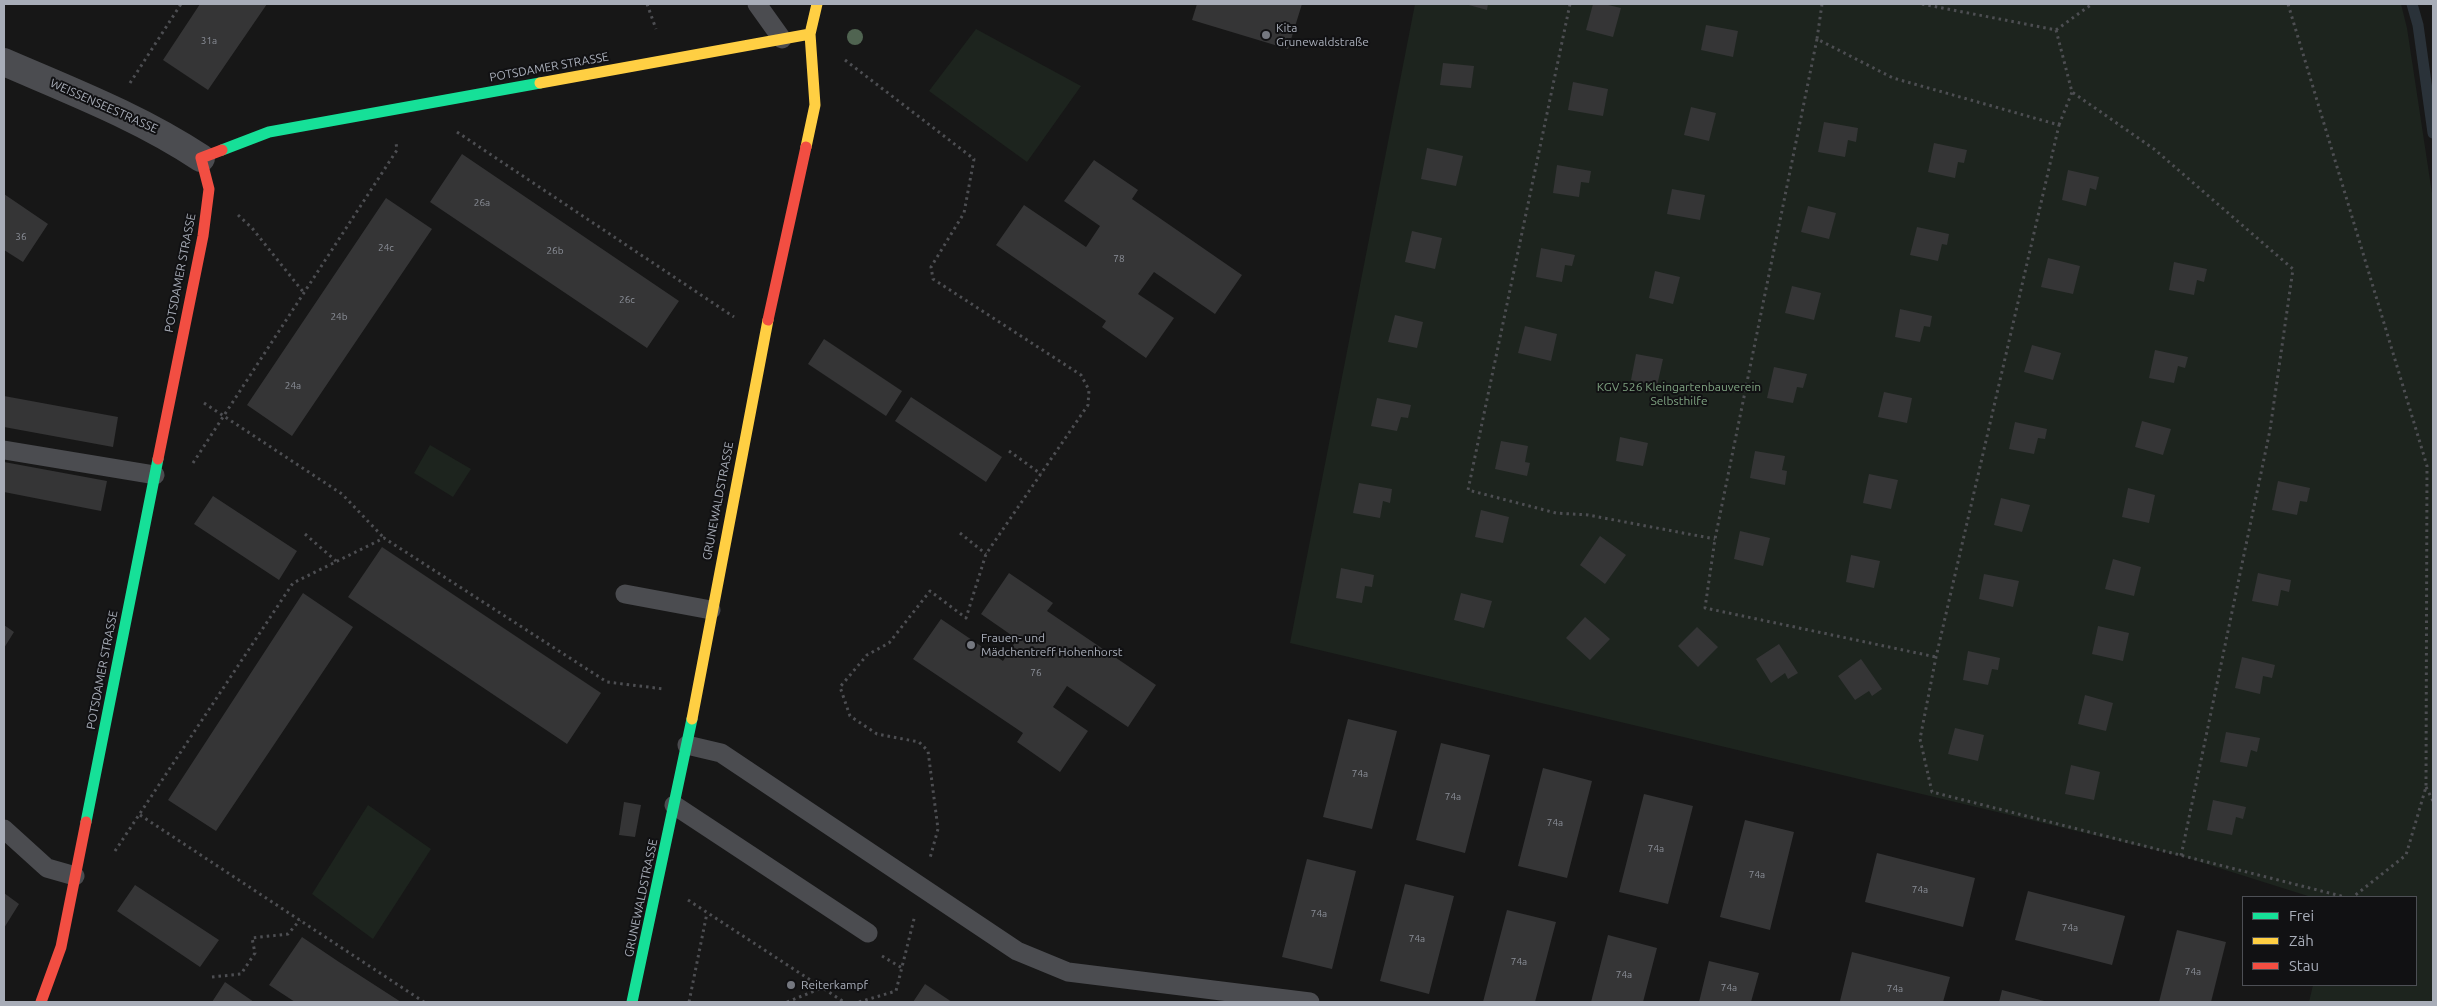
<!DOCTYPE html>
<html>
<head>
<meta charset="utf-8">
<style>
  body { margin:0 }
  #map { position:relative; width:2437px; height:1006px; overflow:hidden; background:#171717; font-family:Ubuntu,sans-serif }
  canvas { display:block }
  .frame { position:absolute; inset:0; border:5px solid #a8adb8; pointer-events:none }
  .legend { position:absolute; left:2242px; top:896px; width:175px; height:90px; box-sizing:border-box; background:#111113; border:1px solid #4d4f55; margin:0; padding:6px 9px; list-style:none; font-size:15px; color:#a8adb8 }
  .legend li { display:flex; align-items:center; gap:10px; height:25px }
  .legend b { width:25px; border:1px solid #4d4f55 }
</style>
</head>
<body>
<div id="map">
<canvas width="2437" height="1006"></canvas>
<div class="frame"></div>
<ul class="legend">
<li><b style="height:6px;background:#16e098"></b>Frei</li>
<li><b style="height:6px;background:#ffcf43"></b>Zäh</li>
<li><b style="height:6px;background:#f24e42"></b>Stau</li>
</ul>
</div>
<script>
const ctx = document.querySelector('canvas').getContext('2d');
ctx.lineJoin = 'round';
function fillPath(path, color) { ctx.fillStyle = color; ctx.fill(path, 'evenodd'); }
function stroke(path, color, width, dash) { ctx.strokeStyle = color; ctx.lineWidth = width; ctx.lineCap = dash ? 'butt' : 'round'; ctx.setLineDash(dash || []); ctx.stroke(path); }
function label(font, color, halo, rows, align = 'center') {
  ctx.font = font + ' Ubuntu,sans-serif'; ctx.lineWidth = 4; ctx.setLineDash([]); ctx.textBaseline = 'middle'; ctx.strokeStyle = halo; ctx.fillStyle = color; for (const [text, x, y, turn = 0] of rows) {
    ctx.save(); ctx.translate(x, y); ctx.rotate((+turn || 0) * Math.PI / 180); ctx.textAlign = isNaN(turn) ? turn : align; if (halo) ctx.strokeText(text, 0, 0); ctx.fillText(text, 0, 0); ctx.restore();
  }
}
fillPath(new Path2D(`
  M 1415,4 L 2401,4 L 2407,28 L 2433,200 L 2433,1002 L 2309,1002 L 2313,985 L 2416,985 L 2416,897 L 2311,897 L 2181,856 L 1290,643 Z
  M 976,29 L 1081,86 L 1027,162 L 929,91 Z
  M 430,445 L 471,469 L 453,497 L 414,473 Z
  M 368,805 L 431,849 L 373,939 L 312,894 Z`), '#1d241e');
stroke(new Path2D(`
  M 2412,4 L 2418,25 L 2433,133`), '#2a3239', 11);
fillPath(new Path2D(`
  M 200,4 L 267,4 L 208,90 L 163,60 Z
  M 1197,4 L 1302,4 L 1288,49 L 1192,20 Z
  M 1465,4 L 1488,4 L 1487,10 Z
  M 1593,4 L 1604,4 L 1621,8 L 1613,37 L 1586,30 Z
  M 1706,25 L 1738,31 L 1733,57 L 1701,50 Z
  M 1443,63 L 1474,66 L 1471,88 L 1440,85 Z
  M 1573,82 L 1608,89 L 1603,116 L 1568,110 Z
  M 1691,107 L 1716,113 L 1709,141 L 1684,135 Z
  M 1824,122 L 1858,128 L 1856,142 L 1848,140 L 1845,157 L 1818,152 Z
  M 1934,143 L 1967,150 L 1964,163 L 1958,162 L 1955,178 L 1928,172 Z
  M 1427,148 L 1463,156 L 1456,186 L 1421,179 Z
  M 462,154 L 679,301 L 647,348 L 430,202 Z
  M 1094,160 L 1138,190 L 1132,199 L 1242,275 L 1215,314 L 1154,272 L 1138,294 L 1174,318 L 1146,358 L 1102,327 L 1106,321 L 996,245 L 1024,205 L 1086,247 L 1100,226 L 1064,201 Z
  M 1557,165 L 1591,171 L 1589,183 L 1581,182 L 1579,197 L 1553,193 Z
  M 2068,170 L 2099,177 L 2096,190 L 2090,188 L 2086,206 L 2062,200 Z
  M 1672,189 L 1705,195 L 1700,220 L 1667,214 Z
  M 4,194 L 48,224 L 23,262 L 4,250 Z
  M 386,198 L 432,229 L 292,436 L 247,405 Z
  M 1808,206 L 1836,213 L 1829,239 L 1801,232 Z
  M 1917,227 L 1949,234 L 1947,245 L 1942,244 L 1938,261 L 1910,255 Z
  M 1412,231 L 1442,238 L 1435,269 L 1405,262 Z
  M 1541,248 L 1575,255 L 1572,266 L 1565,265 L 1562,282 L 1536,277 Z
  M 2048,258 L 2080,266 L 2073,294 L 2041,287 Z
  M 2174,262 L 2207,269 L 2204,282 L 2197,280 L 2194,295 L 2169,290 Z
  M 1655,271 L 1680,277 L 1673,304 L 1649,298 Z
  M 1792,286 L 1821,293 L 1814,320 L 1785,313 Z
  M 1900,309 L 1932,316 L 1930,327 L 1924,326 L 1920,342 L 1895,337 Z
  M 1395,315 L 1423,322 L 1417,348 L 1388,342 Z
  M 1525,326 L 1557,334 L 1551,361 L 1518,353 Z
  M 824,339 L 902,391 L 886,416 L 808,364 Z
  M 2032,345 L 2061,353 L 2053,380 L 2024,372 Z
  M 2155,350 L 2188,357 L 2185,368 L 2178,366 L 2174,383 L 2149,378 Z
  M 1636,354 L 1663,359 L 1657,386 L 1631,380 Z
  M 1774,367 L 1807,374 L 1803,388 L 1797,387 L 1793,403 L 1767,398 Z
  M 1884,392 L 1912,398 L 1907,423 L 1878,417 Z
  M 4,396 L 118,417 L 113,447 L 4,427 Z
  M 911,397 L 1002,457 L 986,482 L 895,421 Z
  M 1377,398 L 1411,405 L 1408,418 L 1401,417 L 1397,431 L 1371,426 Z
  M 2142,421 L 2171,429 L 2163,455 L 2135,447 Z
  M 2015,422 L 2047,429 L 2045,439 L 2038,438 L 2034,454 L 2009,449 Z
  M 1620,437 L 1648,443 L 1643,466 L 1616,461 Z
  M 1501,441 L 1528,446 L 1525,462 L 1530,463 L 1527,476 L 1495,469 Z
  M 1755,451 L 1785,456 L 1782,470 L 1787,471 L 1785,485 L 1750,478 Z
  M 4,462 L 107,481 L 101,511 L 4,492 Z
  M 1869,474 L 1898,480 L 1891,509 L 1863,503 Z
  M 2278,481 L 2310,488 L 2307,502 L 2300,501 L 2297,515 L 2272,510 Z
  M 1359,483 L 1392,489 L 1390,503 L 1383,501 L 1380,518 L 1353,513 Z
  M 2128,488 L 2155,495 L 2149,523 L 2122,517 Z
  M 213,496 L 297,551 L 279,580 L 194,524 Z
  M 2001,498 L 2030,505 L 2022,532 L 1994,525 Z
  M 1481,510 L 1509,517 L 1503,543 L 1475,537 Z
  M 1740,531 L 1770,538 L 1763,566 L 1734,559 Z
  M 1600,536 L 1626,555 L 1605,584 L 1580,565 Z
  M 382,547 L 601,693 L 567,744 L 348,597 Z
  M 1851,555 L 1880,561 L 1874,588 L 1846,582 Z
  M 2113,559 L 2141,567 L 2134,596 L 2105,589 Z
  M 1341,568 L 1374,575 L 1372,587 L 1365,586 L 1362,603 L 1336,598 Z
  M 1009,573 L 1053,603 L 1047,611 L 1156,685 L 1128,727 L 1067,686 L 1053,707 L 1088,731 L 1060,772 L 1017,742 L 1023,733 L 913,659 L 941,619 L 1003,661 L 1017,639 L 981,614 Z
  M 2258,573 L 2291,580 L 2289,592 L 2281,590 L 2278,606 L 2252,601 Z
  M 1984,574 L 2019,581 L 2013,607 L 1979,599 Z
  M 303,593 L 353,627 L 216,831 L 168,800 Z
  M 1461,593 L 1492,601 L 1484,628 L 1454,620 Z
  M 1585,617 L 1610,639 L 1590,660 L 1566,638 Z
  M 4,625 L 14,632 L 4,648 Z
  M 2098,626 L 2129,633 L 2123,661 L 2092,654 Z
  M 1697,627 L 1718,647 L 1698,667 L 1678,646 Z
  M 1779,644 L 1798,673 L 1788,679 L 1785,673 L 1771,683 L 1756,659 Z
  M 1968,651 L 2000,658 L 1998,670 L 1992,669 L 1988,685 L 1963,680 Z
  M 2242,657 L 2275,665 L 2272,678 L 2263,676 L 2260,694 L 2235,688 Z
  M 1861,659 L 1882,689 L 1872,696 L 1869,691 L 1855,700 L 1838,676 Z
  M 2085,695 L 2113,703 L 2106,731 L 2078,724 Z
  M 1348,719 L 1397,731 L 1372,829 L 1323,817 Z
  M 1955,728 L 1984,735 L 1978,761 L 1948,754 Z
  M 2226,732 L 2260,738 L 2257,752 L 2251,750 L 2247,767 L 2220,762 Z
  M 1441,743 L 1490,755 L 1465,853 L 1416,840 Z
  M 2071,765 L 2100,772 L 2094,800 L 2065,794 Z
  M 1543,768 L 1592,781 L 1567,878 L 1518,866 Z
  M 1644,794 L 1693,806 L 1668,904 L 1619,892 Z
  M 2213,800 L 2246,807 L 2243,819 L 2236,817 L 2232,835 L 2207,830 Z
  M 624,802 L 641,805 L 635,837 L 619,835 Z
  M 1745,820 L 1794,832 L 1770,930 L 1720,917 Z
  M 1877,853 L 1975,878 L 1963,927 L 1865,902 Z
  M 1307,859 L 1356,871 L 1332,969 L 1282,957 Z
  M 1405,884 L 1454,896 L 1429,994 L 1380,981 Z
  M 135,885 L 219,940 L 200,967 L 117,911 Z
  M 2028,891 L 2125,916 L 2112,965 L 2015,940 Z
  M 4,893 L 19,904 L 4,928 Z
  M 1507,910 L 1556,922 L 1535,1002 L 1483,1002 Z
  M 2177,930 L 2226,942 L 2211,1002 L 2159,1002 Z
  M 1608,935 L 1657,948 L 1643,1002 L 1591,1002 Z
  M 302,937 L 339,962 L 401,1002 L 295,1002 L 269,985 Z
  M 1852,952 L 1950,977 L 1943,1002 L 1840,1001 Z
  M 1709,961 L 1759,973 L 1751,1002 L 1699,1002 Z
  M 225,982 L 254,1002 L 212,1002 Z
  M 925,984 L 952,1002 L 913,1002 Z
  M 2002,990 L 2048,1002 L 1999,1002 Z`), '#353536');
stroke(new Path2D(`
  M 647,4 L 656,29
  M 1570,4 L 1468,490 L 1556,513 L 1588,515 L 1715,539
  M 1822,4 L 1817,39 L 1893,78 L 2059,125 L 1936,657 L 1920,739 L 1932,792 L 2345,897
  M 1922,4 L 2056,30 L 2092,4
  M 2288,4 L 2427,466 L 2426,787 L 2406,855 L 2353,897
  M 2056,30 L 2072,92 L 2154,149 L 2293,269 L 2270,430 L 2181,856
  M 1817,39 L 1715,539 L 1705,608 L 1936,657
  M 845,60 L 974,159 L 964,213 L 931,267 L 933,279 L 1081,375 L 1089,390 L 1088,405 L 986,554 L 966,618 L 930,591 L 889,643 L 867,655 L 840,687 L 850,716 L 877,734 L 919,742 L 928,751 L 938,829 L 930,858
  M 130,83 L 181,4
  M 2059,125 L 2072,92
  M 457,132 L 734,317
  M 238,215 L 252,228 L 304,293
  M 204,403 L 342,494 L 384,538
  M 1009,451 L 1041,474
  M 193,463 L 397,150 L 396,143
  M 960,533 L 986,554
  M 305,534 L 336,561
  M 2426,787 L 2433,801
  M 140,815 L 424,1002
  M 115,851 L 293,583 L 384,538 L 607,682 L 664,689
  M 688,900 L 844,1002
  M 882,956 L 902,968
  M 212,977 L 241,974 L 255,953 L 252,938 L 288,934 L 300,920
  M 689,1002 L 707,913
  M 787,1002 L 822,988
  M 859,1002 L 896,991 L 915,915`), '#4d4e52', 3, [2.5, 4]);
stroke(new Path2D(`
  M 757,4 L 782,39
  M 4,450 L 155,475
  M 625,594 L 711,610
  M 687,745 L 721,753 L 1017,951 L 1068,972 L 1310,1002
  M 674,805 L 868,933
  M 4,829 L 47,868 L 75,876`), '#4b4c50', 19);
stroke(new Path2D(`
  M 4,62 C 71,91 139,117 201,158`), '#4b4c50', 28);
stroke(new Path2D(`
  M 222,150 L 269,132 L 540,83
  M 86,822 L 158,459
  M 632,1002 L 692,719`), '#16e098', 11);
stroke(new Path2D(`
  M 540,83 L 810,34
  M 806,147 L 815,105 L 810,34 L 817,4
  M 692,719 L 768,320`), '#ffcf43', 11);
stroke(new Path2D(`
  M 768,320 L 806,147
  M 158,459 L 203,236 L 209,189 L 201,158 L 222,150
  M 41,1002 L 61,947 L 86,822`), '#f24e42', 11);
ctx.fillStyle = '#506451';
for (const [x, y] of [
  [855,37]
]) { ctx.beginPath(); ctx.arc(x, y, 8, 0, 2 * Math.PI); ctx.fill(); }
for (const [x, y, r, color] of [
  [1266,35,5,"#757880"],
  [971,645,5,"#757880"],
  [791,985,5,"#757880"]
]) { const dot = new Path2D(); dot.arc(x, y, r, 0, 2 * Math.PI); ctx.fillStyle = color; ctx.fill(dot); stroke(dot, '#111113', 2); }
label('10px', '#8b8f98', null, [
  ["31a",209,41],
  ["26a",482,203],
  ["36",21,237],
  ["24c",386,248],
  ["26b",555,251],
  ["78",1119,259],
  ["26c",627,300],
  ["24b",339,317],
  ["24a",293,386],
  ["76",1036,673],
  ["74a",1360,774],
  ["74a",1453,797],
  ["74a",1555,823],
  ["74a",1656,849],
  ["74a",1757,875],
  ["74a",1920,890],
  ["74a",1319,914],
  ["74a",2070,928],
  ["74a",1417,939],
  ["74a",1519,962],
  ["74a",2193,972],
  ["74a",1624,975],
  ["74a",1729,988],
  ["74a",1895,989]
]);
label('12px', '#a8adb8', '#111113', [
  ["Kita",1276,28],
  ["Grunewaldstraße",1276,42],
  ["Frauen- und",981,638],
  ["Mädchentreff Hohenhorst",981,652],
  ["Reiterkampf",801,985]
], 'left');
label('12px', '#a8adb8', '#111113', [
  ["POTSDAMER STRASSE",549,67,-10],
  ["WEISSENSEESTRASSE",104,106,24],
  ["POTSDAMER STRASSE",180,273,-79],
  ["GRUNEWALDSTRASSE",718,501,-79],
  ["POTSDAMER STRASSE",102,670,-79],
  ["GRUNEWALDSTRASSE",641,898,-78]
]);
label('12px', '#7fa381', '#111113', [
  ["KGV 526 Kleingartenbauverein",1679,387],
  ["Selbsthilfe",1679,401]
]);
</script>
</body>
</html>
